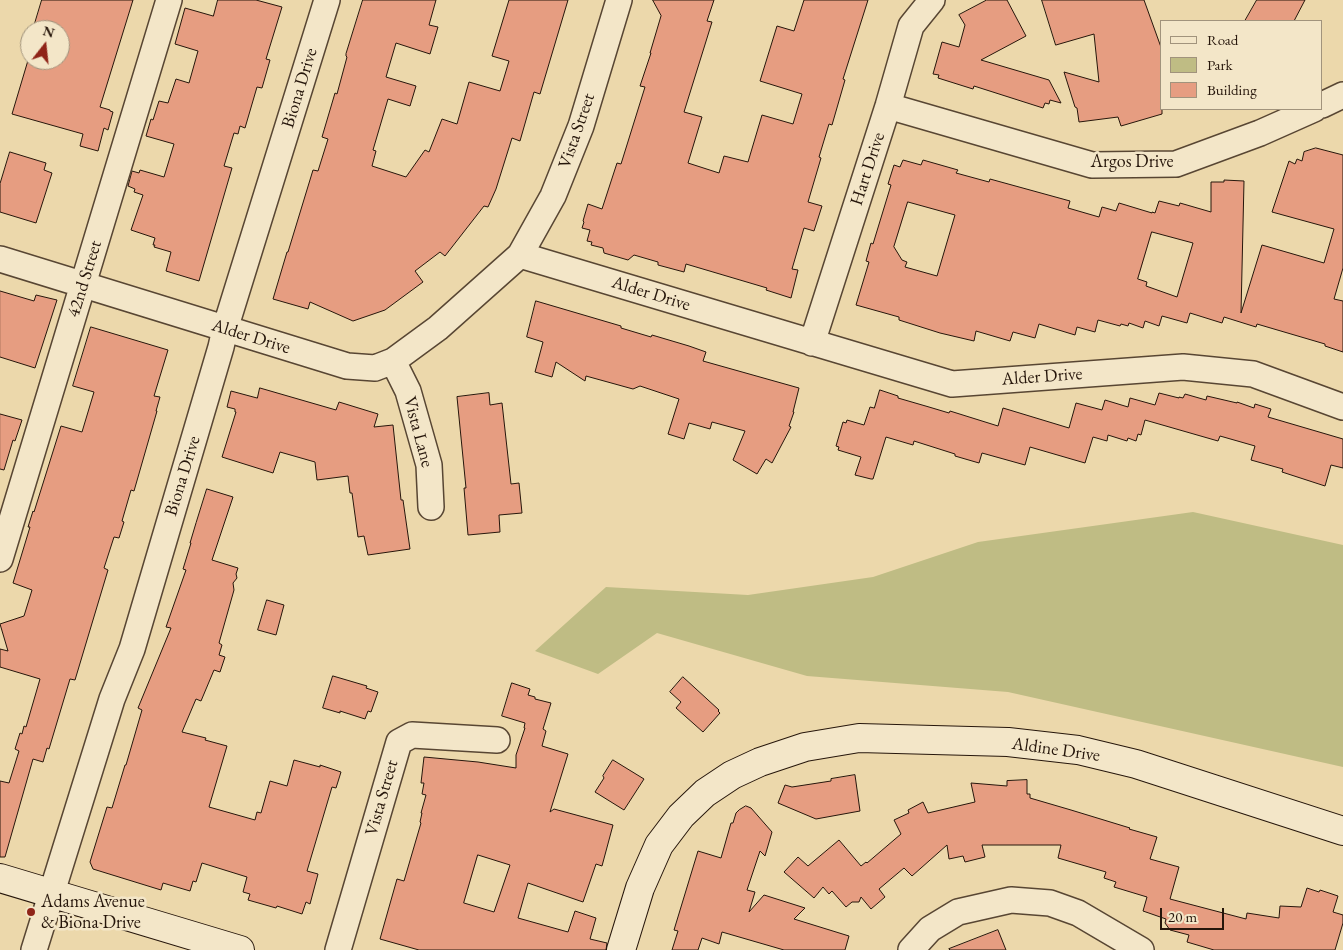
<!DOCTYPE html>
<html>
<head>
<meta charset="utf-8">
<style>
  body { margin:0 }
  #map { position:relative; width:1343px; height:950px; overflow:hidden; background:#ecd8ab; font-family:"EB Garamond",serif }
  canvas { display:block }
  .legend { position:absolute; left:1160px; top:20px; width:162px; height:90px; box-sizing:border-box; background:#f3e6c8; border:1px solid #a1937c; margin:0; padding:6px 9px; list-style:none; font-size:15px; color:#26160b }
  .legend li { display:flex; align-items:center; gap:10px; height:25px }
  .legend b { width:25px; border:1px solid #a1937c }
  .north { position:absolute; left:20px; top:20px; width:50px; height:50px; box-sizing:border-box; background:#f3e6c8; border:1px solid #a1937c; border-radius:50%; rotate:16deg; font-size:14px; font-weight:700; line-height:20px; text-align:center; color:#26160b }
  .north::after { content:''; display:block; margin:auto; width:18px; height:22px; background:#8f2418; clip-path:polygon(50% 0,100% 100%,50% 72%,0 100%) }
  .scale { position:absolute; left:1160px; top:908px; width:64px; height:22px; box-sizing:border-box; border:2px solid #26160b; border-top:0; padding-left:6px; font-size:15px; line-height:18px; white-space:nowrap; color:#26160b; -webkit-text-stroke:4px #f3e6c8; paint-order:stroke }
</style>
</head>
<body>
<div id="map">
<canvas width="1343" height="950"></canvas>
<ul class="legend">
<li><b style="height:6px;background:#f3e6c8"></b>Road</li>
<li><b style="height:14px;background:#bfbc84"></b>Park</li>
<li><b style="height:14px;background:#e69d81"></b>Building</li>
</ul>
<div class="north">N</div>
<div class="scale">20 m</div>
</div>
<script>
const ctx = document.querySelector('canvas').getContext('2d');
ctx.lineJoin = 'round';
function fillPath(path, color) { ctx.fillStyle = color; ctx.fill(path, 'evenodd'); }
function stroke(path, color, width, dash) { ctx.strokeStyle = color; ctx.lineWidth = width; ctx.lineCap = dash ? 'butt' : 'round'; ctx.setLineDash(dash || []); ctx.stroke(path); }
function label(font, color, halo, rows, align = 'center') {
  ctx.font = font + ' "EB Garamond",serif'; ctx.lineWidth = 5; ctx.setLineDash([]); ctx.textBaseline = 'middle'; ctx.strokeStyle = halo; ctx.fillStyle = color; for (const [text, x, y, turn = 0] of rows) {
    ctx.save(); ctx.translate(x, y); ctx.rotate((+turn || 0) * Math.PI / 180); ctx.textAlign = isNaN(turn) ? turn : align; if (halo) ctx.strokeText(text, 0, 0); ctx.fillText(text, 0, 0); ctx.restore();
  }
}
fillPath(new Path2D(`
  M 1193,512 L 1343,545 L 1343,767 L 1008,692 L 807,676 L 657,633 L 598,674 L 535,651 L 606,587 L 748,595 L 873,577 L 978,542 Z`), '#bfbc84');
const building = new Path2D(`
  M 42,0 L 133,0 L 100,107 L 110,110 L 110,111 L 113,112 L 108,130 L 104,128 L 98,151 L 80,146 L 83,134 L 12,114 L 29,57 L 26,56 L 30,40 L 30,60 L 60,60 L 60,30 L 33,30 Z
  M 218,0 L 256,0 L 282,7 L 266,59 L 270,60 L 262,88 L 257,87 L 245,128 L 240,126 L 238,134 L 234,133 L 224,166 L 232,168 L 199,281 L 166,271 L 171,252 L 154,247 L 155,245 L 153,245 L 155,238 L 131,230 L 143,195 L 134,192 L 135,189 L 128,186 L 132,171 L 139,173 L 140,170 L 164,177 L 174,144 L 146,136 L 151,119 L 153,120 L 159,101 L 168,103 L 176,79 L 189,83 L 198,51 L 175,44 L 185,8 L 213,16 Z
  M 363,0 L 436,0 L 429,25 L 438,27 L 430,54 L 396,43 L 386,77 L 416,86 L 410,106 L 388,99 L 373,150 L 376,151 L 372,166 L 406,177 L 425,150 L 429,152 L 442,119 L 457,124 L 469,82 L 500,91 L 509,61 L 492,56 L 509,0 L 568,0 L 540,94 L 534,92 L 520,141 L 512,138 L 496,189 L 488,207 L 484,206 L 445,256 L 440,252 L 415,271 L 423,282 L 385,310 L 353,321 L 310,302 L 308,309 L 273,299 L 287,252 L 288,252 L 313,170 L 318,171 L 328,139 L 322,137 L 335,93 L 337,94 L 347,57 L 346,56 L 346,54 Z
  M 653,0 L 714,0 L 707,21 L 712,22 L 684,112 L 702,117 L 688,163 L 719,173 L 724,156 L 748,162 L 762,115 L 793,124 L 802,94 L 760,81 L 777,26 L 794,31 L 804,0 L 868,0 L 843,79 L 845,80 L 832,125 L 829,124 L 819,157 L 821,158 L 808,202 L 822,206 L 814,231 L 804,228 L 792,269 L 798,270 L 791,298 L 766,290 L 767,288 L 686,264 L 684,272 L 658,265 L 658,262 L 634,255 L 628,260 L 604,253 L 603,248 L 591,245 L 592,242 L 587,241 L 590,230 L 582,228 L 584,222 L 583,221 L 588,204 L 602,209 L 617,163 L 621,164 L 645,87 L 640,86 L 651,53 L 650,53 L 661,16 Z
  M 987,0 L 1007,0 L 1026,36 L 981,60 L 1049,80 L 1061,103 L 1050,100 L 1049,104 L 1045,103 L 1043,108 L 974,86 L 973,89 L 938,78 L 939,75 L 933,74 L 942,42 L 959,47 L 965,25 L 959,15 Z
  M 1042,0 L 1144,0 L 1162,50 L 1162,114 L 1121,126 L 1118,117 L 1079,122 L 1077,108 L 1075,107 L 1064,72 L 1099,82 L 1094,34 L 1056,45 Z
  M 1257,0 L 1305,0 L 1294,21 L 1245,21 Z
  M 1316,148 L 1343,155 L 1343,268 L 1334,299 L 1343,301 L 1343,352 L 1325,346 L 1325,344 L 1257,324 L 1256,327 L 1224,317 L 1222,323 L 1190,313 L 1187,323 L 1162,316 L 1159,326 L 1145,321 L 1143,328 L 1129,323 L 1128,326 L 1121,324 L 1120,326 L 1098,320 L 1095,332 L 1077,327 L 1075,335 L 1039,324 L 1035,338 L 1013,332 L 1010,341 L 976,331 L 974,341 L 940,333 L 899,320 L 899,317 L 856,305 L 869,262 L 866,261 L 871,243 L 873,244 L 891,185 L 888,184 L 894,165 L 900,167 L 903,160 L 921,165 L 923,160 L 958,170 L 956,173 L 989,182 L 990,179 L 1070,201 L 1068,208 L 1099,217 L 1102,207 L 1116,211 L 1119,203 L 1152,213 L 1152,212 L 1155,213 L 1159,201 L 1179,206 L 1180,203 L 1211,212 L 1211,182 L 1224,182 L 1224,180 L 1244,181 L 1241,313 L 1262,245 L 1324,263 L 1334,229 L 1272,212 L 1289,161 L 1295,164 L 1297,159 L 1302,161 L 1304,152 ZM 908,202 L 955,215 L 937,276 L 905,267 L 907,262 L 902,260 L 894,247 ZM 1152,232 L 1193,243 L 1177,297 L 1146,286 L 1147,282 L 1138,279 Z
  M 10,152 L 46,163 L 44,170 L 52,173 L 36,223 L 0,212 L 0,184 Z
  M 0,291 L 34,301 L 36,295 L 57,300 L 35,368 L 0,357 Z
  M 536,301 L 621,326 L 621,328 L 651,337 L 652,335 L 689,346 L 706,352 L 703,361 L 799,388 L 793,412 L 794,412 L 789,426 L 791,427 L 772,463 L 766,459 L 757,474 L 733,460 L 745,431 L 712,422 L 710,429 L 689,423 L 684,439 L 668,434 L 679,399 L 640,386 L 633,389 L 586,376 L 585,381 L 556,362 L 552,377 L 535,372 L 543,342 L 527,337 Z
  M 91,327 L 168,350 L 154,396 L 160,397 L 156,411 L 157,411 L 134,491 L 131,490 L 122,521 L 124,522 L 119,538 L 114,537 L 104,568 L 108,570 L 75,680 L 70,679 L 49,749 L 47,748 L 43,762 L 33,759 L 5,857 L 0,857 L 0,781 L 9,783 L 19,751 L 15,749 L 20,733 L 22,734 L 24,726 L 26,727 L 40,679 L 0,667 L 0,649 L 8,651 L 0,624 L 24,616 L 32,590 L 13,583 L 30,527 L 28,527 L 33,511 L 34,512 L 61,426 L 82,432 L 94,392 L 73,386 Z
  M 260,388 L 336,410 L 339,402 L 378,414 L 374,427 L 393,425 L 401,500 L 403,500 L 410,549 L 368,555 L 364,536 L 358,537 L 352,493 L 350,493 L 348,476 L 317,480 L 315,462 L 280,452 L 273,473 L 222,457 L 236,412 L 235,412 L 235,409 L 227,407 L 231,391 L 257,398 Z
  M 880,390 L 898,396 L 898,398 L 929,407 L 949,413 L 950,411 L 998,426 L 1003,408 L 1069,428 L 1076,403 L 1102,410 L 1105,400 L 1128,407 L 1130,398 L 1155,405 L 1159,393 L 1179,398 L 1179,397 L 1183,398 L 1185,394 L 1206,400 L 1207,396 L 1237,403 L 1237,402 L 1254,408 L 1255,404 L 1271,409 L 1268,417 L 1343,439 L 1343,468 L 1331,465 L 1325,486 L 1282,472 L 1283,469 L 1251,460 L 1255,446 L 1220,436 L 1218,441 L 1145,420 L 1141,435 L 1138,434 L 1136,441 L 1128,438 L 1127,441 L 1108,435 L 1107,441 L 1093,437 L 1085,463 L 1030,447 L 1025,465 L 982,453 L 979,463 L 955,456 L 955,454 L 914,441 L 913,445 L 886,437 L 873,479 L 871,479 L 855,475 L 861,457 L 838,450 L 839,447 L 836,446 L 843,422 L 846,423 L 847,420 L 864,425 L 870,407 L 874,408 Z
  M 489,393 L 490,405 L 502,403 L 511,484 L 519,483 L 522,513 L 499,515 L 500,532 L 468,535 L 464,488 L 466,488 L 457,397 Z
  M 0,414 L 22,420 L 15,441 L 13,440 L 4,470 L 0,469 Z
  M 207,489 L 233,497 L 212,560 L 238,568 L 236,574 L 237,578 L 233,583 L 234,590 L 219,643 L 222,645 L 219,655 L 225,657 L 220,672 L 214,670 L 201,701 L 196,699 L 182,732 L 206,738 L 205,740 L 227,746 L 209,807 L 255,820 L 257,812 L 261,813 L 270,781 L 287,786 L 294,760 L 320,767 L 320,765 L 341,772 L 336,788 L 332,787 L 307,871 L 318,874 L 310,904 L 306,902 L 302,914 L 277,906 L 276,908 L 248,900 L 250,894 L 243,892 L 247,877 L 202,863 L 196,882 L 193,881 L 190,891 L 163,883 L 161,890 L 93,869 L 90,862 L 107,807 L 112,808 L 125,765 L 126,765 L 142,710 L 138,708 L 171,628 L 166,627 L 186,570 L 183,569 L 191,543 L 190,543 L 196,523 Z
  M 267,600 L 284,605 L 276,635 L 258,630 Z
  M 333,676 L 367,686 L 366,688 L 378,692 L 371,712 L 368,711 L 365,719 L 340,711 L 340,713 L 323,708 Z
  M 683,677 L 719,710 L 718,711 L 720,713 L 703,732 L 676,708 L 681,702 L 670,692 Z
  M 512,683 L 530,689 L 528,695 L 535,697 L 535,699 L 551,703 L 543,729 L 546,731 L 542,746 L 568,754 L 550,812 L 554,809 L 613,825 L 602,866 L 596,864 L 583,902 L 528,883 L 518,918 L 568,932 L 575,911 L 596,918 L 590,939 L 607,943 L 606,950 L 419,950 L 380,939 L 397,879 L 404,881 L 421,823 L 420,822 L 422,813 L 421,813 L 426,795 L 422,794 L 424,783 L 421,783 L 424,757 L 478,762 L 516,768 L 516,755 L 525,728 L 524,728 L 525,723 L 502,716 ZM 478,855 L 510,865 L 494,912 L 464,903 Z
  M 613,760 L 644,779 L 624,810 L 595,792 L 604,778 L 603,776 Z
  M 855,775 L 860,811 L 816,819 L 778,803 L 785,785 L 792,787 L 831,781 L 831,779 Z
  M 1027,780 L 1027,794 L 1030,794 L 1030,798 L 1071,810 L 1130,828 L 1129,829 L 1157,837 L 1150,859 L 1179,867 L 1170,899 L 1246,919 L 1247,913 L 1279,918 L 1280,906 L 1301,907 L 1307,888 L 1319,892 L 1320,890 L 1338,896 L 1333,912 L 1343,915 L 1343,923 L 1335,950 L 1214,950 L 1187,942 L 1189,935 L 1170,930 L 1165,923 L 1166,919 L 1143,911 L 1147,897 L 1114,887 L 1116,882 L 1104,878 L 1106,872 L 1058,858 L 1061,845 L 982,845 L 985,857 L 965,862 L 963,856 L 949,859 L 947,845 L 912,876 L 904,868 L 879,889 L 885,897 L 871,909 L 861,897 L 859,902 L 852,902 L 846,907 L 832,891 L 829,894 L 823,887 L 814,898 L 784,872 L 798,857 L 808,866 L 839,840 L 861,866 L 866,862 L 867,863 L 901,834 L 894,820 L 909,813 L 908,810 L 923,802 L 928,813 L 975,802 L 971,783 L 1007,786 L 1007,781 Z
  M 746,806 L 751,808 L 772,832 L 765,856 L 760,851 L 747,890 L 755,892 L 749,912 L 764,895 L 805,908 L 794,919 L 849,936 L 845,950 L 784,950 L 722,932 L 719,944 L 702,938 L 698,950 L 672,950 L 678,931 L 674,930 L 698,851 L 721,858 L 731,823 L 733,823 L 736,813 L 739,810 Z
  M 998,930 L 1006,950 L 950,950 L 949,949 Z`);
fillPath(building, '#e69d81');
stroke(building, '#26160b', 1);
const minor = new Path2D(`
  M 1322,105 L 1343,95
  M 888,106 L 1092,165 L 1176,164 L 1260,133 L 1314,109
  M 520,255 L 553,196 L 581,126 L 619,0
  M 0,259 L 347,366 L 375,368 L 393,361 L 438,328 L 520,255 L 952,384 L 1183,367 L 1253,374 L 1343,407
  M 812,343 L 888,106 L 911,26 L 932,0
  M 393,361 L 408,391 L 429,465 L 431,507
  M 0,559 L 169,0
  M 34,950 L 112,699 L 132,649 L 221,347 L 225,329 L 327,0
  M 338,950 L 399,742 L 412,735 L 497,740
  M 911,950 L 930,929 L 958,912 L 1011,900 L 1050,903 L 1078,913 L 1141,950`);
const secondary = new Path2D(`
  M 0,878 L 240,950
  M 621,950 L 640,888 L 659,845 L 681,816 L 705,793 L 732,775 L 760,762 L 805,747 L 859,738 L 1008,742 L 1078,750 L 1136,764 L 1343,831`);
stroke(minor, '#584633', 28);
stroke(secondary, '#26160b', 30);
stroke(minor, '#f3e6c8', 25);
stroke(secondary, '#f3e6c8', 28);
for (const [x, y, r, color] of [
  [31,912,5,"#8f2418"]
]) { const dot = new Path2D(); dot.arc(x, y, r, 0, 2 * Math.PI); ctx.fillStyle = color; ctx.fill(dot); stroke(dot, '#f3e6c8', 2); }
label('18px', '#26160b', '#f3e6c8', [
  ["Biona Drive",300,88,-73],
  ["Vista Street",577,131,-71],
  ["Argos Drive",1132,162],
  ["Hart Drive",868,169,-72],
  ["42nd Street",85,279,-73],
  ["Alder Drive",651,294,17],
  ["Alder Drive",251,337,17],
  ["Alder Drive",1042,377,-4],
  ["Vista Lane",418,432,75],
  ["Biona Drive",183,476,-73],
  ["Aldine Drive",1056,750,8],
  ["Vista Street",382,798,-74]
]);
label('18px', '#26160b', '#f3e6c8', [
  ["Adams Avenue",41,902],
  ["& Biona Drive",41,923]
], 'left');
</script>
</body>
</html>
